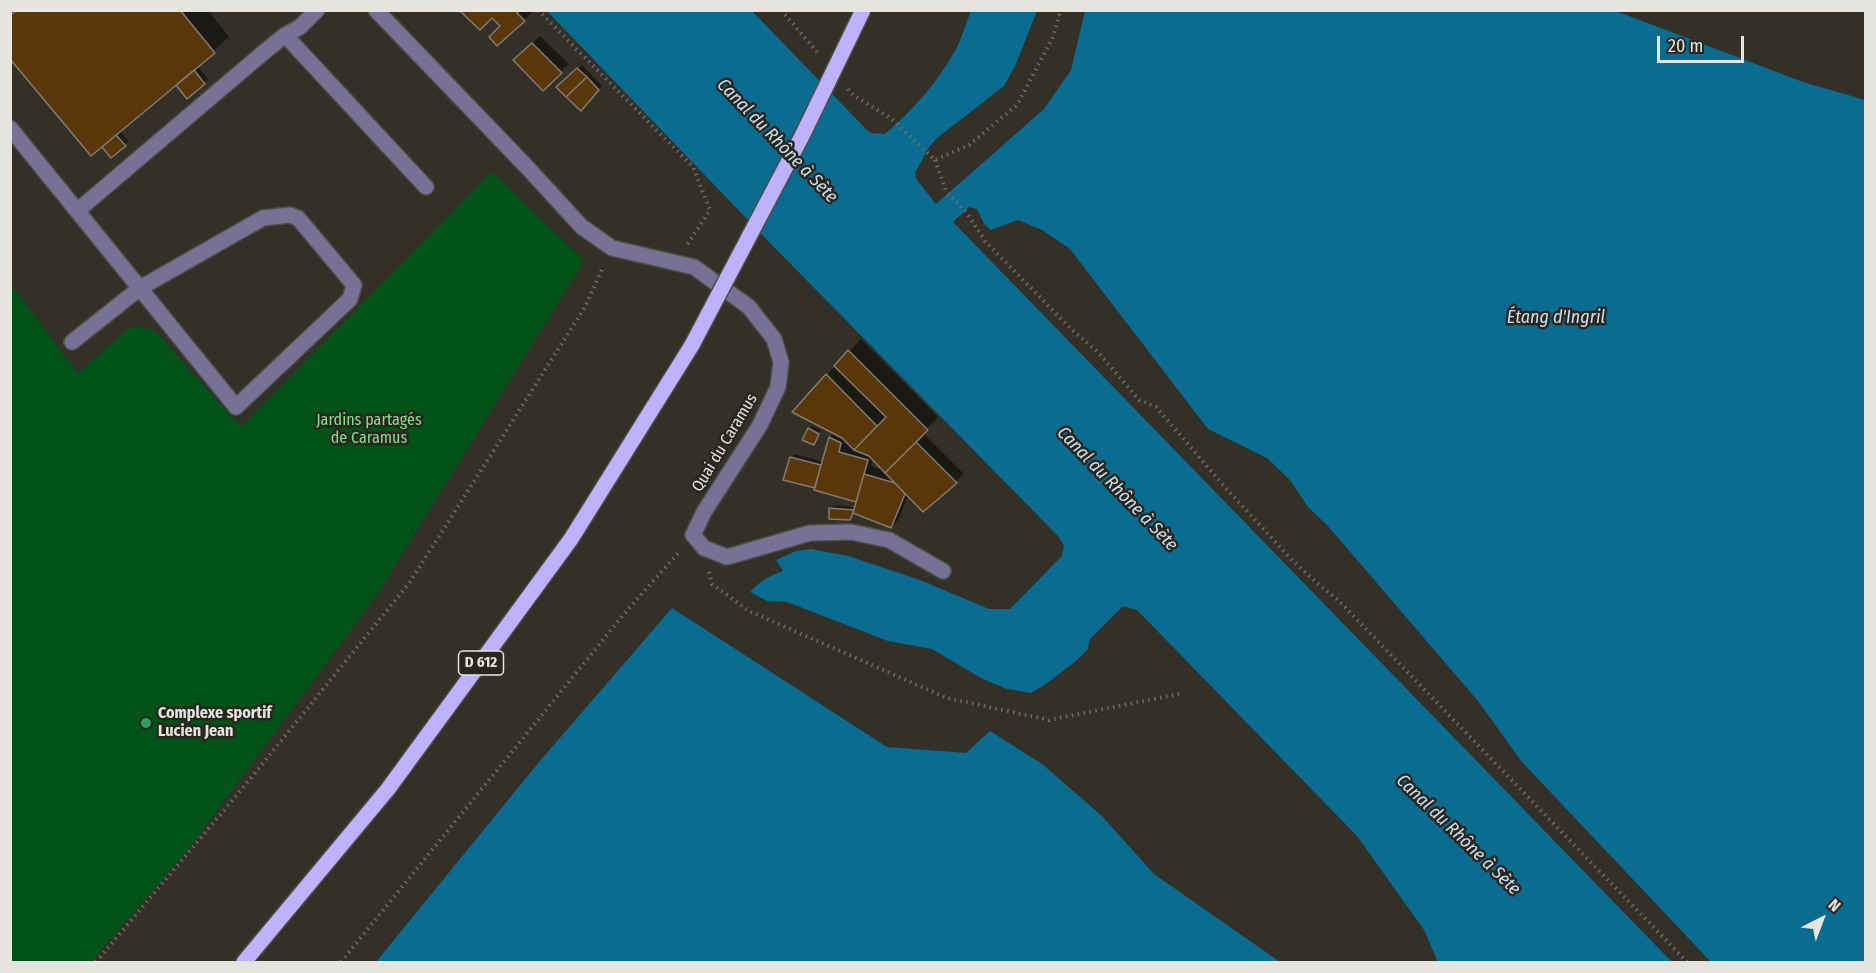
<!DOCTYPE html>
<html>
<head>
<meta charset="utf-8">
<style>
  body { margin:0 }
  #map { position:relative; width:1876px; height:973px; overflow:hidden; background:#323027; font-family:"Fira Sans Condensed",sans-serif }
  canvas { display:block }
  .frame { position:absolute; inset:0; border:12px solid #e6e4df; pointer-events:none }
  .north { position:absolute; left:1792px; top:889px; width:60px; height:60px; -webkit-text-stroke:4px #28261e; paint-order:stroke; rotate:42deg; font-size:16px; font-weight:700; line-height:24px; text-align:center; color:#e6e4df }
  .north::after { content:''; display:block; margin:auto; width:21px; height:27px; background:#e6e4df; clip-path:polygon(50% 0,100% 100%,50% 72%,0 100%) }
  .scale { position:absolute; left:1657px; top:36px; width:87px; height:27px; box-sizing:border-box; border:3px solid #e6e4df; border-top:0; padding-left:8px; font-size:18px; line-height:21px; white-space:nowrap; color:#e6e4df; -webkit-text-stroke:4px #28261e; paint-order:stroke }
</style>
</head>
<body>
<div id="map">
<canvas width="1876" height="973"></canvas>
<div class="frame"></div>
<div class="north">N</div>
<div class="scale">20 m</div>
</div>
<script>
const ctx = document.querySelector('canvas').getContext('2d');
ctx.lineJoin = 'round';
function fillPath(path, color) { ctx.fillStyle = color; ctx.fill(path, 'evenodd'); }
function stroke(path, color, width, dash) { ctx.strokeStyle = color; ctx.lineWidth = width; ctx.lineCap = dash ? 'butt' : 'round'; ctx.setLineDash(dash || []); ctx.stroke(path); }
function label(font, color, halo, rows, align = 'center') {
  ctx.font = font + ' "Fira Sans Condensed",sans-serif'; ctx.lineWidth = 5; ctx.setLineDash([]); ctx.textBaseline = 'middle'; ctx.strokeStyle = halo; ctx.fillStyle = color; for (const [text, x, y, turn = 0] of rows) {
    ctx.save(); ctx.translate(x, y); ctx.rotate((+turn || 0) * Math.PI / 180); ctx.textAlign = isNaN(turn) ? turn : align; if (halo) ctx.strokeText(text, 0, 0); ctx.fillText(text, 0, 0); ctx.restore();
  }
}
fillPath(new Path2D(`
  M 492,172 L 584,261 L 377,595 L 187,851 L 91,962 L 11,962 L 11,285 L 78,373 L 132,326 L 154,330 L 241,427 Z`), '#025318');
fillPath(new Path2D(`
  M 547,11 L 752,11 L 866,129 L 871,133 L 885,134 C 913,110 938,82 956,49 C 962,37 966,23 971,11 L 1037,11 L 1015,66 L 1004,86 L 937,138 L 929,147 L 915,173 L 917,180 L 936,204 L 1044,109 L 1071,70 L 1085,11 L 1616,11 L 1803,82 L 1865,100 L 1865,962 L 1711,962 L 1522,762 L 1478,701 L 1328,526 L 1308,507 L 1290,480 L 1267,458 L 1208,429 L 1070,249 L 1042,230 L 1018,220 L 991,230 L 984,224 L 977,209 L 969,207 L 953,222 L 1672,962 L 1438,962 L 1424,930 L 1357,836 L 1137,610 L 1123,606 L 1089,640 L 1088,649 L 1076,661 L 1046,684 L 1031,693 L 1007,689 L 981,678 L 932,649 L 888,641 L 787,602 L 767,601 L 750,592 C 760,581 769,576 783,571 L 776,560 L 796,551 L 811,549 L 848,556 L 920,580 L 989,609 L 1010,609 L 1062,556 L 1064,546 L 1058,536 L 771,244 Z
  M 672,608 L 887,747 L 966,753 L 990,731 L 1042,764 L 1101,815 L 1154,874 L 1280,962 L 376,962 L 539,762 Z`), '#0b6c92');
fillPath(new Path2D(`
  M 10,10 L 208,10 L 229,37 L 197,66 L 208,79 L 204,82 L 187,96 L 177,83 L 119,130 L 128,141 L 125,145 L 110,140 L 10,56 Z
  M 464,10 L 530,10 L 532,12 L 524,20 L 502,26 L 492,16 Z
  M 540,36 L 569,64 L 543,89 L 515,60 Z
  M 582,65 L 602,86 L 581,109 L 559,87 Z
  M 861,339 L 938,417 L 912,444 L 914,446 L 925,435 L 964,474 L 923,510 L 908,495 L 899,519 L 891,527 L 855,512 L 850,518 L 830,509 L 834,505 L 856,507 L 858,501 L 816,489 L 791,458 L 795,454 L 824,462 L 830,437 L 835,432 L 827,375 ZM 873,458 L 884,470 L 871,466 Z
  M 812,426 L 821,430 L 813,443 L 809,429 Z`), '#0007');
const building = new Path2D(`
  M 17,10 L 180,10 L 215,53 L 91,156 L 10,59 L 10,16 Z
  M 462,10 L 520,10 L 517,13 L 525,21 L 497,46 L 489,37 L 500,26 L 492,18 L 480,30 L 461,12 Z
  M 532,43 L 562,73 L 543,91 L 513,60 Z
  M 577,68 L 587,77 L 566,97 L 556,87 Z
  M 194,70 L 205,84 L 187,99 L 176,85 Z
  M 587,77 L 599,90 L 581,111 L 566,97 Z
  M 116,135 L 126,146 L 111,158 L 102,147 Z
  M 848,350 L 928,430 L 885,473 L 869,456 L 854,450 L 886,417 L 834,366 Z
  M 826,374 L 877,426 L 854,450 L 842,438 L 792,412 Z
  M 808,428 L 819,434 L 814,445 L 802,440 Z
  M 829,437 L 841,443 L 839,452 L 868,460 L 856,502 L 814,490 Z
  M 916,442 L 957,483 L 923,512 L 885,473 Z
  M 790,457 L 821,465 L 815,488 L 783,480 Z
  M 864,474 L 895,483 L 905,494 L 891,528 L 853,513 Z
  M 829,508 L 854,510 L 850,520 L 829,519 Z`);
fillPath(building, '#59370a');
stroke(building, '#837b73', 1.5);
const minor = new Path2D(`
  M 376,10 L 525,165 L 582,227 L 612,248 L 694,267 L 749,307 L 774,339 L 781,362 L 778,387 L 760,425 L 704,512 L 693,535 L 704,548 L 727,557 L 810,533 L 851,532 L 889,540 L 943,571
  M 285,35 L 426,187
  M 10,128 C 85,221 161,314 236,407 L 350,299 L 354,285 L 298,218 L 290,215 L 263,218 L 140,288 L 72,342
  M 77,211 L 263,53 L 285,35 L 300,27 L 317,10`);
const major = new Path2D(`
  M 244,962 L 388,789 L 571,539 L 692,345`);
stroke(minor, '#4f4d44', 18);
stroke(major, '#4f4d44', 18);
stroke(new Path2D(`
  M 538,10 L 693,167 L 710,210 L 687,245
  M 781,10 L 818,53
  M 848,89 L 853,95 L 892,119 L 935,160 L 969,145 L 1017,105 L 1053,37 L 1061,10
  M 935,160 L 946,191 L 967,213 L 985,241 L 1072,330 L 1099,353 L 1139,400 L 1156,407 L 1224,486 L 1289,557 L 1317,583 L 1339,601 L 1687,962
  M 709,572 L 712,584 L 749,611 L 947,698 L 1049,720 L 1179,694
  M 96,962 L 246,784 L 410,582 L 585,307 L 603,267
  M 341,962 L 624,614 L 679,552`), '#6e6c65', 4, [1.5, 4.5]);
stroke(minor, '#767296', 15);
stroke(major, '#bdb2fe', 15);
const majorBridge = new Path2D(`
  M 692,345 L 802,136 L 863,10`);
stroke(majorBridge, '#4f4d44', 18, []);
stroke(majorBridge, '#bdb2fe', 15);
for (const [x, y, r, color] of [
  [146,723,6,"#2e9e5b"]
]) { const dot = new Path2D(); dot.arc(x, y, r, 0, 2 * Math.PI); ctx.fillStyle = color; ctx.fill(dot); stroke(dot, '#28261e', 2); }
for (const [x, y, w] of [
  [481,663,45]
]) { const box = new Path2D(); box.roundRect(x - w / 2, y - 12, w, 24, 4.5); ctx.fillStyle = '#28261e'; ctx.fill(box); stroke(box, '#e6e4df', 1.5); }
label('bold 15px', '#e6e4df', null, [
  ["D 612",481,663]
]);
label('16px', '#80e289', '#28261e', [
  ["Jardins partagés",369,421],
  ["de Caramus",369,439]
]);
label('16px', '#e6e4df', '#28261e', [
  ["Quai du Caramus",725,443,-59]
]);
label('bold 16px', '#e6e4df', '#28261e', [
  ["Complexe sportif",158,714],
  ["Lucien Jean",158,732]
], 'left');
label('italic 18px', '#cae1ef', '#28261e', [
  ["Canal du Rhône à Sète",777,141,46],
  ["Étang d'Ingril",1556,318],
  ["Canal du Rhône à Sète",1117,489,46],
  ["Canal du Rhône à Sète",1458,835,44]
]);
</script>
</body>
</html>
